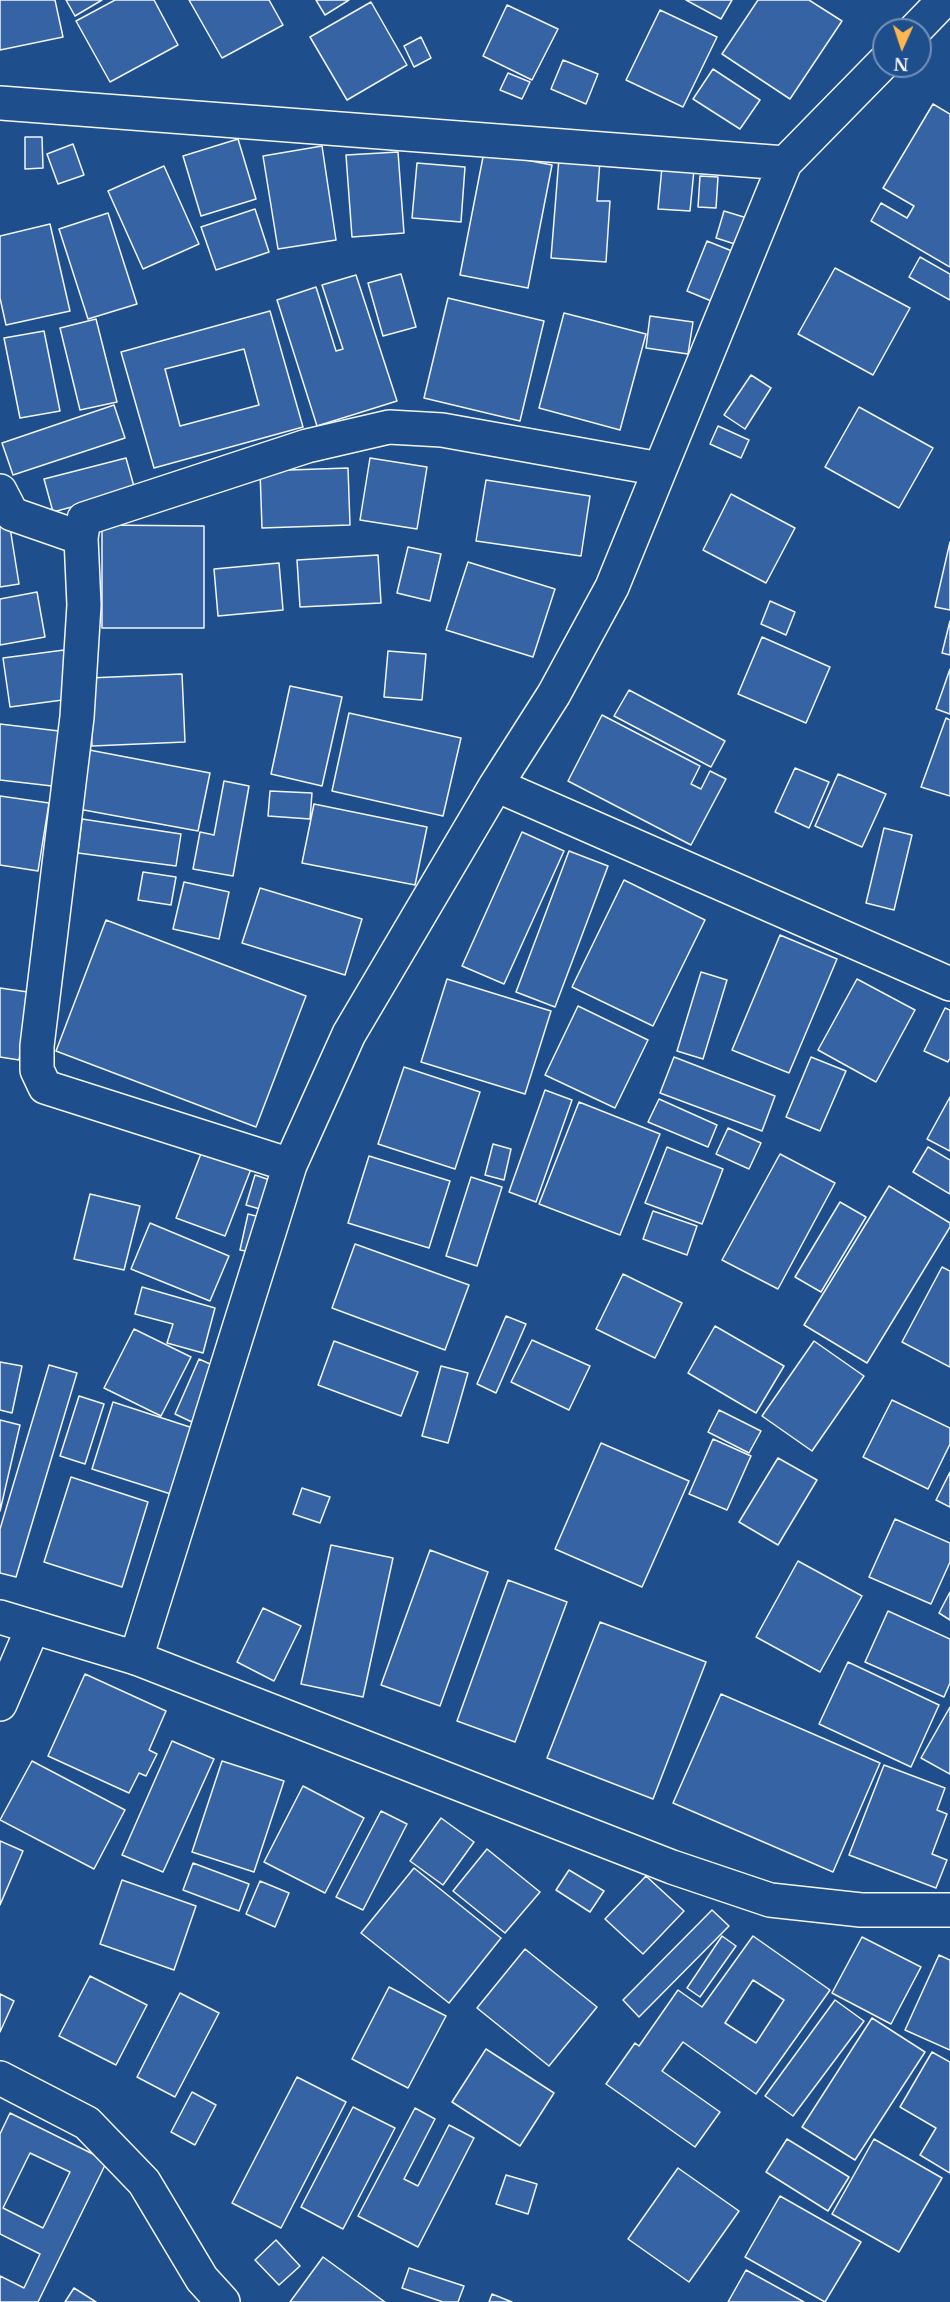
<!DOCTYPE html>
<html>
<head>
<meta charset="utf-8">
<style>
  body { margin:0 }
  #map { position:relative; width:950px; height:2302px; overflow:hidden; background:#1f4e8c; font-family:"Libre Baskerville",serif }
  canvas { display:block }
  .north { position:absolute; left:872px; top:18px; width:60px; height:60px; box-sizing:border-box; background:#1f4e8c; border:2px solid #7391ba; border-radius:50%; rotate:183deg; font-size:16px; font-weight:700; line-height:24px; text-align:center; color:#f2f6ff }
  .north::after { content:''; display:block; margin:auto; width:21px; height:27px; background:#ffb74d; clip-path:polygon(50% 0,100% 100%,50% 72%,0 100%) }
</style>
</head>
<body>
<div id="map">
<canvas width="950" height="2302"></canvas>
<div class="north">N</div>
</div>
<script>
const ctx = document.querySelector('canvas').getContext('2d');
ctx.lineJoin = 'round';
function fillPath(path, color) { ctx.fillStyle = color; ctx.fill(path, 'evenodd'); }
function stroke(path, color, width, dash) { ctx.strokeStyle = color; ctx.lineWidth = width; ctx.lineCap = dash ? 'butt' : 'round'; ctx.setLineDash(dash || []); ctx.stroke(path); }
const building = new Path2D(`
  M 0,0 L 55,0 L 63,37 L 0,50 Z
  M 66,0 L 102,0 L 75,16 Z
  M 115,0 L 154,0 L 178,45 L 110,82 L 76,21 Z
  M 189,0 L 269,0 L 283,25 L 222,58 Z
  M 316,0 L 349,0 L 325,15 Z
  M 686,0 L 732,0 L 721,19 Z
  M 758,0 L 809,0 L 842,21 L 790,99 L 722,54 Z
  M 371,2 L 407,65 L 347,100 L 310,37 Z
  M 507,5 L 558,29 L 532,80 L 483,56 Z
  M 660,10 L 717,37 L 683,107 L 626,80 Z
  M 421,37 L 431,58 L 414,67 L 404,46 Z
  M 563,60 L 598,74 L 586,104 L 551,89 Z
  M 713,69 L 760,100 L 740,129 L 693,99 Z
  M 508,73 L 530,82 L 522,99 L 500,90 Z
  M 933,104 L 950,114 L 950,267 L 871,221 L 881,203 L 907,218 L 914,206 L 883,188 Z
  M 25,137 L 42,137 L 43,168 L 25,169 Z
  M 238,139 L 256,199 L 201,216 L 183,156 Z
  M 73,144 L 84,175 L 58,184 L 47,154 Z
  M 322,146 L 336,240 L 278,249 L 263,156 Z
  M 398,152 L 404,233 L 352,237 L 346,155 Z
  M 484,152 L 552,165 L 528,288 L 460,275 Z
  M 559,158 L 600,161 L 597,201 L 610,201 L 606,262 L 551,258 Z
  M 417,163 L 465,167 L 461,222 L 412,218 Z
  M 164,166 L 199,244 L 143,269 L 108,191 Z
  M 662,167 L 694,170 L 690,211 L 658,209 Z
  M 700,176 L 718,177 L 716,208 L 698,207 Z
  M 255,209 L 269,252 L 216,270 L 201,227 Z
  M 724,211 L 747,218 L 738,245 L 716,238 Z
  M 108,213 L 137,304 L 88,319 L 59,229 Z
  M 50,224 L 70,311 L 6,325 L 0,298 L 0,236 Z
  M 707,241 L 742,255 L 721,305 L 687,291 Z
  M 920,257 L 950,274 L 950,300 L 909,277 Z
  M 835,268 L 910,308 L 873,375 L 798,334 Z
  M 401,274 L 416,327 L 383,336 L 368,283 Z
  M 356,275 L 397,401 L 317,426 L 277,300 L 316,287 L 336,351 L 343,349 L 322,285 Z
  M 448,298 L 544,321 L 520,421 L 424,398 Z
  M 270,311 L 303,427 L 154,468 L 121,352 ZM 244,349 L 259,405 L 180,426 L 165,369 Z
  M 564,313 L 646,334 L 620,430 L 539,408 Z
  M 650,316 L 693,322 L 688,354 L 646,348 Z
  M 96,319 L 117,402 L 80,410 L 60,328 Z
  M 44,331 L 60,411 L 20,418 L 4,338 Z
  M 751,375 L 771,388 L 745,429 L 724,415 Z
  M 114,405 L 125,438 L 13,475 L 2,443 Z
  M 859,407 L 933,448 L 899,508 L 825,467 Z
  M 718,426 L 749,440 L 741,458 L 710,444 Z
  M 126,458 L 135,490 L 53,512 L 44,479 Z
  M 370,458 L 427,467 L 417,529 L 360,520 Z
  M 348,468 L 350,525 L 262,528 L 260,471 Z
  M 486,480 L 590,496 L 581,556 L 476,541 Z
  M 731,494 L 795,528 L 766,583 L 703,550 Z
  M 9,521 L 19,584 L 0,587 L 0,523 Z
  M 102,525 L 204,526 L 204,628 L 102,628 Z
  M 950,542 L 950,610 L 935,607 Z
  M 408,547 L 441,554 L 430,601 L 397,593 Z
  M 378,555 L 381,603 L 300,607 L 297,560 Z
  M 468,562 L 555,589 L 533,657 L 446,630 Z
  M 279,563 L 283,610 L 218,616 L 214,569 Z
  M 37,592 L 45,637 L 0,645 L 0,599 Z
  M 770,601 L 795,612 L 786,635 L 761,624 Z
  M 950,621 L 950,655 L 942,653 Z
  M 762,637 L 830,667 L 806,723 L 738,694 Z
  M 64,650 L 70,699 L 10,707 L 3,658 Z
  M 388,651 L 426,654 L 422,700 L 384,697 Z
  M 950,669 L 950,714 L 936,709 Z
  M 182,674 L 185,742 L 92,746 L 89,678 Z
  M 290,686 L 342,697 L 322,786 L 271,774 Z
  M 629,690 L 725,741 L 711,767 L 614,716 Z
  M 349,713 L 461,738 L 443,816 L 332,791 Z
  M 602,715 L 700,766 L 691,784 L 701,789 L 710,771 L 726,779 L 691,845 L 568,781 Z
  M 946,718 L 950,720 L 950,796 L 921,787 Z
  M 0,724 L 59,731 L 52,786 L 0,780 Z
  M 84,749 L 210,773 L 198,831 L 73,808 Z
  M 795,768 L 829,782 L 809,828 L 775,812 Z
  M 838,774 L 886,794 L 862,847 L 815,826 Z
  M 224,781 L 249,786 L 233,876 L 193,869 L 200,832 L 214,835 Z
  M 270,791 L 312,793 L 310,819 L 268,816 Z
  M 0,796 L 49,803 L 38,871 L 0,865 Z
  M 314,804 L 427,827 L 415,885 L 302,863 Z
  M 82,819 L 181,834 L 176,866 L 78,853 Z
  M 884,828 L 912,835 L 894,910 L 866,903 Z
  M 522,832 L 564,851 L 504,984 L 462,966 Z
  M 569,851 L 608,866 L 555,1007 L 516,992 Z
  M 143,872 L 176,877 L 171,905 L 138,900 Z
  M 624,880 L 705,920 L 653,1026 L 572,987 Z
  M 184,882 L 229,892 L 219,939 L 173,929 Z
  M 260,888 L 362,919 L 345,975 L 242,943 Z
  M 106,920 L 306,996 L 256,1127 L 56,1051 Z
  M 780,935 L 837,959 L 789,1073 L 732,1050 Z
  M 701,972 L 727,980 L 703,1059 L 677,1051 Z
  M 447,979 L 551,1011 L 525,1094 L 421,1062 Z
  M 857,979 L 915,1010 L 876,1082 L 818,1050 Z
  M 0,988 L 28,992 L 19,1060 L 0,1057 Z
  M 578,1006 L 648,1040 L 615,1108 L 545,1075 Z
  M 945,1008 L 950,1010 L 950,1058 L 948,1062 L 924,1051 Z
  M 674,1057 L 775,1096 L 762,1131 L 660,1093 Z
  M 811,1057 L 846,1071 L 820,1131 L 786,1117 Z
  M 404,1067 L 480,1092 L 455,1169 L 378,1144 Z
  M 545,1090 L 572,1100 L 536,1202 L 509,1192 Z
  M 950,1097 L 950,1151 L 927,1139 Z
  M 659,1099 L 717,1125 L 708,1147 L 648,1122 Z
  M 579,1102 L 660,1134 L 620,1235 L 539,1204 Z
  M 728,1128 L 761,1143 L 749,1169 L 716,1154 Z
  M 493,1144 L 511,1149 L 504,1180 L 485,1175 Z
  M 667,1147 L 723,1169 L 702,1224 L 645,1203 Z
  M 928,1147 L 950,1160 L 950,1194 L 913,1172 Z
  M 202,1151 L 251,1169 L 225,1236 L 176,1218 Z
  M 780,1154 L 835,1183 L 778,1289 L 722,1260 Z
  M 369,1156 L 450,1181 L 429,1248 L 348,1223 Z
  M 255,1175 L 279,1183 L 270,1212 L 246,1205 Z
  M 471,1177 L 502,1187 L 477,1266 L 446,1256 Z
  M 889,1186 L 950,1223 L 950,1227 L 867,1363 L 804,1325 Z
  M 90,1194 L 140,1206 L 124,1270 L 74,1259 Z
  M 840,1202 L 866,1217 L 821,1292 L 795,1277 Z
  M 653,1211 L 697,1226 L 687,1255 L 643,1239 Z
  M 248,1214 L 264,1218 L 257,1253 L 240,1250 Z
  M 150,1223 L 229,1256 L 210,1301 L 131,1269 Z
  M 355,1244 L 469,1285 L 445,1350 L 332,1308 Z
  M 942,1267 L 950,1271 L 950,1367 L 902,1342 Z
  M 623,1274 L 682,1303 L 655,1358 L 596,1329 Z
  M 142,1287 L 215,1308 L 203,1353 L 167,1343 L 173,1324 L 135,1314 Z
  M 506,1316 L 526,1324 L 496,1393 L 477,1384 Z
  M 715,1326 L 784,1366 L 756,1413 L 688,1373 Z
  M 134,1329 L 191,1357 L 161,1416 L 104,1388 Z
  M 532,1340 L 590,1366 L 569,1410 L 511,1382 Z
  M 334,1341 L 418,1372 L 401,1416 L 318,1385 Z
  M 814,1341 L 864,1376 L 812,1451 L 762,1416 Z
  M 199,1359 L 219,1368 L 194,1423 L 175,1414 Z
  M 0,1362 L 22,1366 L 12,1413 L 0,1410 Z
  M 49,1365 L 77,1373 L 16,1577 L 0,1573 L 0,1529 Z
  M 441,1366 L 468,1373 L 448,1443 L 422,1436 Z
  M 79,1396 L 104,1404 L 85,1464 L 60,1456 Z
  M 892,1400 L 950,1428 L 950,1444 L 928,1489 L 863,1457 Z
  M 113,1402 L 199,1430 L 177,1496 L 92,1469 Z
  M 719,1410 L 761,1431 L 749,1453 L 708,1432 Z
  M 0,1420 L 20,1425 L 0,1511 Z
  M 713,1439 L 751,1456 L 727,1510 L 689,1494 Z
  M 601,1443 L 689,1481 L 642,1587 L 555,1549 Z
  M 778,1458 L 817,1480 L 778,1545 L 739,1522 Z
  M 950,1472 L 950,1507 L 936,1500 Z
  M 71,1477 L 148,1502 L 122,1587 L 44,1562 Z
  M 302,1488 L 330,1497 L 320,1523 L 293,1514 Z
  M 895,1519 L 950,1543 L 950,1562 L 931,1604 L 869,1577 Z
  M 331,1545 L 393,1558 L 363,1697 L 301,1684 Z
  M 430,1550 L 488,1572 L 440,1706 L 381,1685 Z
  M 798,1561 L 862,1596 L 820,1672 L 756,1637 Z
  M 508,1580 L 567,1602 L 515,1742 L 457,1721 Z
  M 950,1592 L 950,1620 L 939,1613 Z
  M 263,1608 L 301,1626 L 274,1681 L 237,1662 Z
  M 888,1611 L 950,1639 L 950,1683 L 944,1697 L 865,1662 Z
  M 600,1622 L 706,1662 L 653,1799 L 547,1758 Z
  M 848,1662 L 939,1705 L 911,1767 L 819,1724 Z
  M 85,1674 L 166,1711 L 149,1750 L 157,1754 L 146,1776 L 139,1773 L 129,1793 L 48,1756 Z
  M 721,1694 L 880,1763 L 833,1872 L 673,1803 Z
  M 950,1707 L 950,1774 L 921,1758 Z
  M 172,1741 L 214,1759 L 163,1872 L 122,1855 Z
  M 32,1761 L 125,1810 L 94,1869 L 0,1820 Z
  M 222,1761 L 284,1781 L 254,1872 L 192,1852 Z
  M 884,1765 L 945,1788 L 937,1810 L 947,1814 L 932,1854 L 947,1860 L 936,1888 L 849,1855 Z
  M 303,1786 L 364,1818 L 325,1893 L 264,1862 Z
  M 381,1811 L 407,1824 L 363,1910 L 336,1897 Z
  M 441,1818 L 474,1842 L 443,1885 L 410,1861 Z
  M 0,1841 L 23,1851 L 0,1905 Z
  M 487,1849 L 540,1892 L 505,1933 L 453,1891 Z
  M 193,1863 L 249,1884 L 239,1911 L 183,1890 Z
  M 414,1868 L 501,1938 L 449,2003 L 361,1933 Z
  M 569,1870 L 604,1891 L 590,1912 L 556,1890 Z
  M 646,1876 L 684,1911 L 643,1954 L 605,1919 Z
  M 122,1880 L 196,1906 L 174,1970 L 100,1944 Z
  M 260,1881 L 289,1893 L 275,1927 L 246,1914 Z
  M 712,1910 L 729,1926 L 639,2017 L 623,2000 Z
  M 722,1936 L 736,1946 L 700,1997 L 687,1988 Z
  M 753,1936 L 830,1990 L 756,2094 L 683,2042 L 662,2071 L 720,2112 L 695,2147 L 606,2084 L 635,2043 L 639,2046 L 678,1990 L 702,2007 ZM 753,1980 L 784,2000 L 756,2043 L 725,2023 Z
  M 862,1937 L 921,1967 L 891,2024 L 832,1993 Z
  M 525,1949 L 597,2007 L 549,2066 L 477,2008 Z
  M 939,1955 L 950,1960 L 950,2050 L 905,2030 Z
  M 90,1976 L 147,2005 L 116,2065 L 59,2036 Z
  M 389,1987 L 446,2016 L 408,2088 L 352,2059 Z
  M 180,1993 L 219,2013 L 175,2097 L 137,2077 Z
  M 0,1994 L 14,2001 L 0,2032 Z
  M 835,2000 L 864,2021 L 793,2116 L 765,2096 Z
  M 872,2018 L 925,2052 L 855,2160 L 802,2127 Z
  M 486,2049 L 554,2093 L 520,2146 L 452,2102 Z
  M 932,2052 L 950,2062 L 950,2173 L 920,2155 L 936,2128 L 900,2107 Z
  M 297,2077 L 346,2102 L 281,2228 L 232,2203 Z
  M 192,2092 L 216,2105 L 195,2145 L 171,2132 Z
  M 353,2107 L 395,2128 L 343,2229 L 301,2207 Z
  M 415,2108 L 435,2119 L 404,2179 L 418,2186 L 449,2125 L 474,2138 L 418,2247 L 358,2216 Z
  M 10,2113 L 107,2161 L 38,2302 L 0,2302 L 0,2276 L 24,2288 L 40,2254 L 0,2234 L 0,2134 ZM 30,2153 L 70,2172 L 43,2228 L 3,2208 Z
  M 787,2139 L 849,2177 L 828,2211 L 766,2172 Z
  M 874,2139 L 942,2178 L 899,2252 L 832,2214 Z
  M 678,2168 L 739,2211 L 689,2282 L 628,2239 Z
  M 506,2175 L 537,2184 L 528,2214 L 496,2204 Z
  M 780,2196 L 861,2242 L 825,2302 L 745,2257 Z
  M 276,2240 L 300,2266 L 279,2285 L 255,2260 Z
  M 323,2257 L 385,2302 L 290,2302 Z
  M 409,2268 L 464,2286 L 458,2302 L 443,2302 L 402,2288 Z
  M 746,2270 L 804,2302 L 728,2302 Z
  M 74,2288 L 96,2302 L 65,2302 Z
  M 492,2294 L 512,2302 L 489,2302 Z`);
fillPath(building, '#3563a3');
stroke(building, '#f2f6ff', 1.5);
const street = new Path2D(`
  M 915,30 L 944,0
  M 0,103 L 785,163
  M 0,491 L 12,514 L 81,538
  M 496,785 L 950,984
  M 290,1165 L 45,1087 L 37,1070 L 37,1046 L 77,717 L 84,605 L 81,538 L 84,519 L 307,446 L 389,427 L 442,430 L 660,469
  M 136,1658 L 290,1165 L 349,1034 L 496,785 L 554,694 L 612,587 L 785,163 L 884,62
  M 0,1704 L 33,1627
  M 0,2078 L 87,2123 L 144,2182 L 202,2279 L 223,2302`);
const secondary = new Path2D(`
  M 0,1617 L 136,1658 L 672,1867 L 770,1900 L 861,1910 L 950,1910`);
stroke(street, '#f2f6ff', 36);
stroke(secondary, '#f2f6ff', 36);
stroke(street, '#1f4e8c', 33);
stroke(secondary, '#1f4e8c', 33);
</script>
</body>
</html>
